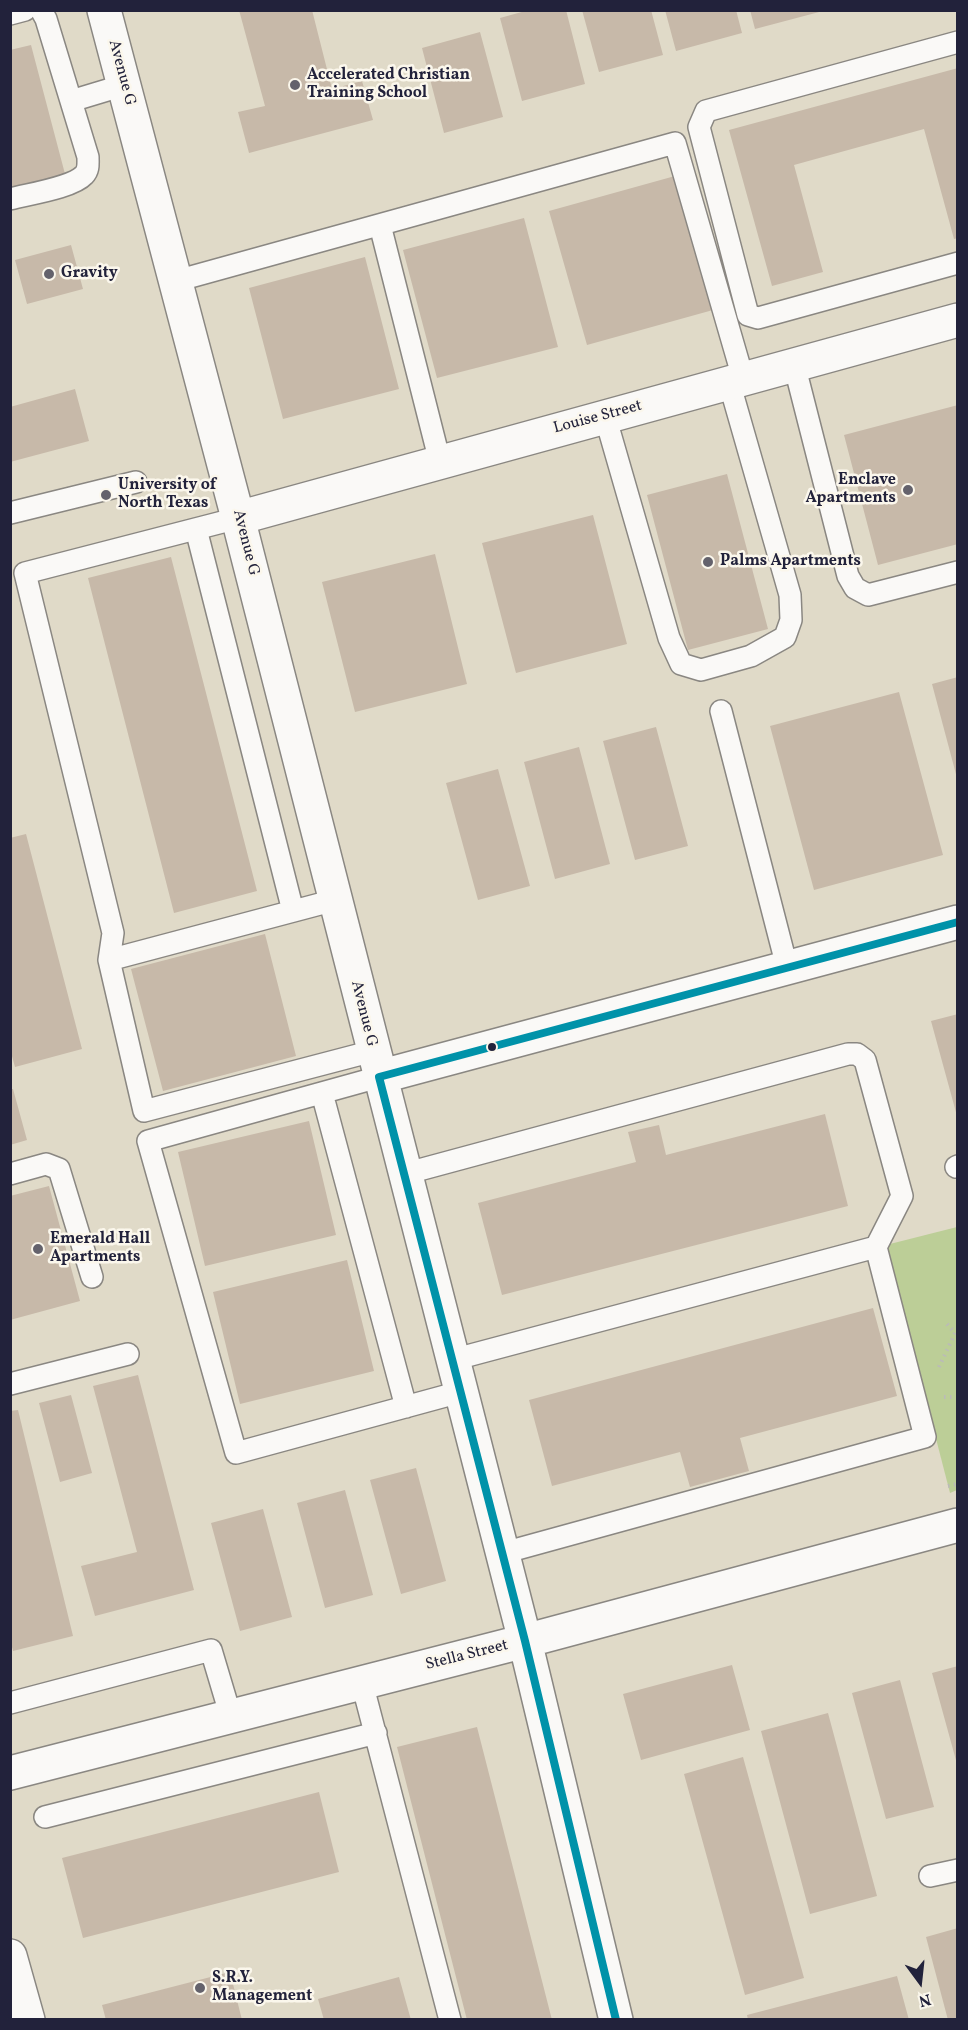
<!DOCTYPE html>
<html>
<head>
<meta charset="utf-8">
<style>
  body { margin:0 }
  #map { position:relative; width:968px; height:2030px; overflow:hidden; background:#e0dac8; font-family:Vollkorn,serif }
  canvas { display:block }
  .frame { position:absolute; inset:0; border:12px solid #22223b; pointer-events:none }
  .north { position:absolute; left:890px; top:1952px; width:60px; height:60px; -webkit-text-stroke:4px #fbf7ec; paint-order:stroke; rotate:165deg; font-size:16px; font-weight:700; line-height:24px; text-align:center; color:#22223b }
  .north::after { content:''; display:block; margin:auto; width:21px; height:27px; background:#22223b; clip-path:polygon(50% 0,100% 100%,50% 72%,0 100%) }
</style>
</head>
<body>
<div id="map">
<canvas width="968" height="2030"></canvas>
<div class="frame"></div>
<div class="north">N</div>
</div>
<script>
const ctx = document.querySelector('canvas').getContext('2d');
ctx.lineJoin = 'round';
function fillPath(path, color) { ctx.fillStyle = color; ctx.fill(path, 'evenodd'); }
function stroke(path, color, width, dash) { ctx.strokeStyle = color; ctx.lineWidth = width; ctx.lineCap = dash ? 'butt' : 'round'; ctx.setLineDash(dash || []); ctx.stroke(path); }
function label(font, color, halo, rows, align = 'center') {
  ctx.font = font + ' Vollkorn,serif'; ctx.lineWidth = 5; ctx.setLineDash([]); ctx.textBaseline = 'middle'; ctx.strokeStyle = halo; ctx.fillStyle = color; for (const [text, x, y, turn = 0] of rows) {
    ctx.save(); ctx.translate(x, y); ctx.rotate((+turn || 0) * Math.PI / 180); ctx.textAlign = isNaN(turn) ? turn : align; if (halo) ctx.strokeText(text, 0, 0); ctx.fillText(text, 0, 0); ctx.restore();
  }
}
fillPath(new Path2D(`
  M 957,1227 L 957,1490 L 950,1493 L 886,1245 Z`), '#bcce97');
fillPath(new Path2D(`
  M 239,10 L 312,10 L 332,89 L 362,81 L 373,120 L 249,153 L 238,112 L 265,106 Z
  M 529,10 L 566,10 L 585,84 L 522,101 L 500,18 Z
  M 582,10 L 651,10 L 663,55 L 599,72 Z
  M 665,10 L 736,10 L 742,33 L 676,51 Z
  M 750,10 L 823,10 L 823,11 L 755,29 Z
  M 480,32 L 503,117 L 444,133 L 422,48 Z
  M 31,45 L 65,174 L 10,188 L 10,50 Z
  M 958,68 L 958,238 L 954,239 L 924,129 L 794,165 L 823,272 L 772,286 L 729,130 Z
  M 675,176 L 713,310 L 587,345 L 549,211 Z
  M 524,218 L 558,347 L 437,378 L 403,250 Z
  M 71,245 L 83,289 L 27,304 L 15,260 Z
  M 365,257 L 399,389 L 283,419 L 249,288 Z
  M 75,389 L 89,441 L 10,462 L 10,407 Z
  M 958,405 L 958,544 L 878,565 L 844,435 Z
  M 727,474 L 768,629 L 688,650 L 647,495 Z
  M 593,515 L 627,644 L 516,673 L 482,543 Z
  M 435,554 L 467,684 L 355,712 L 322,582 Z
  M 171,557 L 257,891 L 174,913 L 88,578 Z
  M 958,677 L 958,778 L 957,778 L 932,684 Z
  M 899,692 L 943,855 L 814,890 L 770,726 Z
  M 656,727 L 688,846 L 635,860 L 603,741 Z
  M 579,747 L 610,864 L 555,879 L 524,762 Z
  M 498,769 L 530,886 L 478,900 L 446,783 Z
  M 26,834 L 82,1049 L 15,1067 L 10,1049 L 10,838 Z
  M 265,934 L 296,1056 L 163,1091 L 131,969 Z
  M 958,1014 L 958,1116 L 957,1116 L 931,1021 Z
  M 10,1089 L 13,1089 L 27,1140 L 10,1145 Z
  M 825,1114 L 848,1206 L 502,1295 L 478,1203 L 636,1162 L 628,1132 L 659,1125 L 666,1155 Z
  M 309,1121 L 336,1235 L 205,1266 L 178,1152 Z
  M 49,1186 L 80,1301 L 10,1320 L 10,1196 Z
  M 347,1260 L 374,1371 L 240,1404 L 213,1292 Z
  M 873,1308 L 897,1396 L 740,1438 L 749,1471 L 690,1487 L 680,1452 L 552,1486 L 529,1400 Z
  M 138,1375 L 194,1590 L 95,1616 L 81,1566 L 137,1552 L 93,1386 Z
  M 71,1395 L 92,1473 L 60,1482 L 39,1403 Z
  M 18,1410 L 73,1636 L 13,1651 L 10,1639 L 10,1411 Z
  M 416,1468 L 446,1581 L 401,1594 L 370,1480 Z
  M 345,1490 L 373,1595 L 325,1608 L 297,1503 Z
  M 263,1509 L 292,1617 L 240,1631 L 211,1523 Z
  M 732,1665 L 750,1730 L 641,1760 L 623,1694 Z
  M 958,1666 L 958,1764 L 957,1764 L 932,1673 Z
  M 900,1680 L 934,1807 L 886,1819 L 852,1693 Z
  M 828,1713 L 877,1896 L 810,1914 L 761,1731 Z
  M 477,1727 L 552,2020 L 467,2020 L 397,1747 Z
  M 743,1757 L 804,1978 L 745,1995 L 684,1774 Z
  M 319,1792 L 339,1872 L 83,1938 L 62,1858 Z
  M 958,1928 L 958,2020 L 948,2020 L 926,1937 Z
  M 230,1972 L 242,2020 L 106,2020 L 102,2005 Z
  M 897,1976 L 909,2020 L 748,2020 L 747,2015 Z
  M 399,1977 L 411,2020 L 324,2020 L 318,1999 Z`), '#c7b9a9');
const lane = new Path2D(`
  M 10,14 L 25,10
  M 958,42 L 706,111 L 699,127 L 748,315 L 758,318 L 958,263
  M 71,101 L 124,85
  M 10,199 C 28,194 72,188 84,175 C 89,170 88,164 88,157 L 46,19 L 41,10
  M 380,225 L 440,462
  M 176,281 L 675,143 L 743,378
  M 794,364 L 848,576 L 855,588 L 868,595 L 958,572
  M 605,416 L 669,638 L 681,664 L 701,670 L 751,656 L 785,637 L 791,620 L 790,595 L 729,382
  M 10,513 L 136,482
  M 238,518 L 25,573 L 113,933 L 109,960 L 144,1111 L 373,1051
  M 196,529 L 293,911
  M 721,711 L 787,967
  M 109,960 L 335,900
  M 379,1077 L 148,1141 L 236,1453 L 460,1392
  M 322,1093 L 406,1407
  M 956,1167 L 958,1166
  M 10,1174 L 46,1164 L 59,1169 L 92,1277
  M 404,1174 L 848,1054 L 857,1054 L 865,1060 L 902,1196 L 876,1247 L 925,1437 L 503,1553
  M 452,1360 L 876,1247
  M 10,1384 L 128,1354
  M 362,1683 L 450,2020
  M 10,1703 L 211,1650 L 231,1717
  M 45,1817 L 376,1733
  M 930,1876 L 958,1870`);
const street = new Path2D(`
  M 104,10 L 238,518 L 525,1641 L 616,2020
  M 238,518 L 958,320
  M 379,1077 L 958,922
  M 10,1773 L 525,1641 L 958,1525
  M 10,1956 L 28,2020`);
stroke(lane, '#8a8782', 24);
stroke(street, '#8a8782', 36);
stroke(new Path2D(`
  M 939,1367 L 955,1333 L 947,1324
  M 944,1397 L 958,1397
  M 948,1486 L 958,1484`), '#bbbab9', 4, [1.5, 4.5]);
stroke(lane, '#faf9f7', 21);
stroke(street, '#faf9f7', 33);
stroke(new Path2D(`
  M 616,2020 L 525,1641 L 379,1077 L 958,922`), '#0092a9', 8);
for (const [x, y, r, color] of [
  [295,85,6,"#64626c"],
  [49,274,6,"#64626c"],
  [908,490,6,"#64626c"],
  [106,495,6,"#64626c"],
  [708,562,6,"#64626c"],
  [492,1047,5,"#22223b"],
  [38,1249,6,"#64626c"],
  [200,1988,6,"#64626c"]
]) { const dot = new Path2D(); dot.arc(x, y, r, 0, 2 * Math.PI); ctx.fillStyle = color; ctx.fill(dot); stroke(dot, '#fbf7ec', 2); }
label('16px', '#22223b', '#fbf7ec', [
  ["Avenue G",121,73,75],
  ["Louise Street",598,418,-15],
  ["Avenue G",245,543,76],
  ["Avenue G",363,1014,76],
  ["Stella Street",467,1656,-14]
]);
label('bold 16px', '#22223b', '#fbf7ec', [
  ["Accelerated Christian",307,76],
  ["Training School",307,94],
  ["Gravity",61,274],
  ["Enclave",896,481,"right"],
  ["Apartments",896,499,"right"],
  ["University of",118,486],
  ["North Texas",118,504],
  ["Palms Apartments",720,562],
  ["Emerald Hall",50,1240],
  ["Apartments",50,1258],
  ["S.R.Y.",212,1979],
  ["Management",212,1997]
], 'left');
</script>
</body>
</html>
